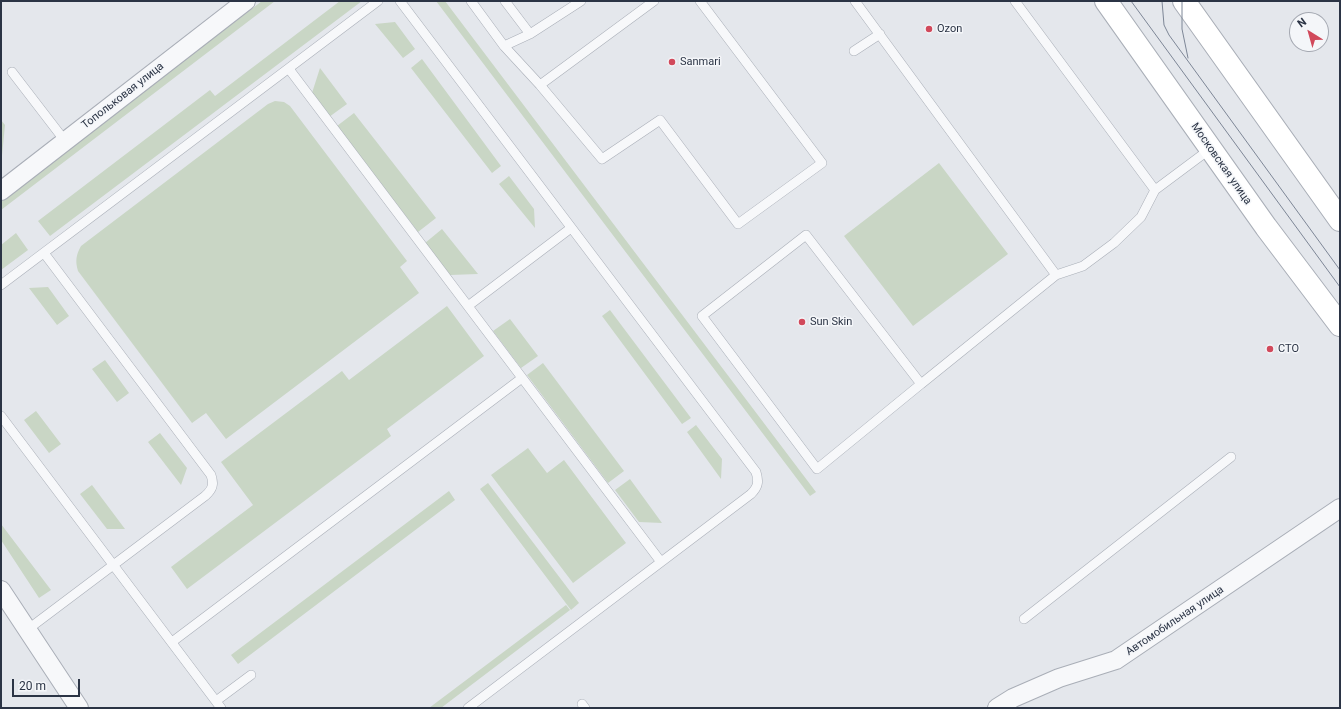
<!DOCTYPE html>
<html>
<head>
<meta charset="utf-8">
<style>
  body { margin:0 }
  #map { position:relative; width:1341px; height:709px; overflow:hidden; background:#e4e7ec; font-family:Roboto,sans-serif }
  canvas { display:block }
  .frame { position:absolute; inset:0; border:2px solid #2b3445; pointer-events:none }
  .north { position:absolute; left:1289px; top:12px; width:40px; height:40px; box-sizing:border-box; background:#f4f6f9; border:1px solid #a4a8b1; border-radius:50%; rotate:323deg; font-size:11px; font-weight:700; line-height:16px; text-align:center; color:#2b3445 }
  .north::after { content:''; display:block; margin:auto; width:14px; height:18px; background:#d1495b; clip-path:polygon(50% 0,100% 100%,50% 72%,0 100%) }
  .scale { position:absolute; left:12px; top:679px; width:68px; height:18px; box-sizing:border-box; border:2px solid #2b3445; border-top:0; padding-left:5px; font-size:12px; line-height:14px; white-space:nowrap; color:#2b3445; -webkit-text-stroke:3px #f4f6f9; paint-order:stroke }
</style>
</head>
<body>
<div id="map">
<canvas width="1341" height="709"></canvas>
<div class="frame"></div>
<div class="north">N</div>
<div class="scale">20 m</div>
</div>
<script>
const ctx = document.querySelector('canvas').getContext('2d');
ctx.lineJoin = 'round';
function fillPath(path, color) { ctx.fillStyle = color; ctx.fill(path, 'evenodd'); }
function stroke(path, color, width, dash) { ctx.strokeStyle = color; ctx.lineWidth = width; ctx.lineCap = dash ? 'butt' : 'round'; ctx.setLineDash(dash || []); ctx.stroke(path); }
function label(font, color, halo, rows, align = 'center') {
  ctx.font = font + ' Roboto,sans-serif'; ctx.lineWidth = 3; ctx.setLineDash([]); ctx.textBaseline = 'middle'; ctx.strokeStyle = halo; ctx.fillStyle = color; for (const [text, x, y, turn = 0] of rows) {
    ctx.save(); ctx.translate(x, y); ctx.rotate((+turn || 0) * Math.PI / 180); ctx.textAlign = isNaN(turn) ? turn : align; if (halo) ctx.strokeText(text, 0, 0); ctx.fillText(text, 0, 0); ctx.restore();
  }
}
fillPath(new Path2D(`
  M 262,1 L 275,1 L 1,210 L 1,201 Z
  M 340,1 L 362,1 L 50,236 L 38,221 L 210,90 L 215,96 Z
  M 436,1 L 445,1 L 816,492 L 810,496 Z
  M 395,22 L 415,49 L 403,58 L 375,24 Z
  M 422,59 L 501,166 L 492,173 L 411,68 Z
  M 320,68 L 347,104 L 329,117 L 312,93 Z
  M 275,101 L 284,102 L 290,106 L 407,261 L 400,267 L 419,293 L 226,439 L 206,413 L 192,423 L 78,271 C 75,261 76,255 81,246 L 268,104 Z
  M 354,113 L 436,218 L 418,232 L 337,126 Z
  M 1,120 L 5,125 L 1,166 Z
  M 939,163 L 1008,254 L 913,326 L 844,236 Z
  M 509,176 L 534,209 L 535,228 L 499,184 Z
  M 442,229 L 478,274 L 450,275 L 425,243 Z
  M 16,233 L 28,250 L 1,270 L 1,245 Z
  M 48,287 L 69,316 L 57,325 L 29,288 Z
  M 447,306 L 484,356 L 387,429 L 391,436 L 187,589 L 171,567 L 253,505 L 221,462 L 342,371 L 349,380 Z
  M 610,310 L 691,418 L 682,424 L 602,316 Z
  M 510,319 L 538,356 L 521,368 L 493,331 Z
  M 105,360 L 129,393 L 117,402 L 92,369 Z
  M 543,363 L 624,471 L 608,483 L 527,375 Z
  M 36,411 L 61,444 L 49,453 L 24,420 Z
  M 696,425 L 722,459 L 721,479 L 687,432 Z
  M 160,433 L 187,468 L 181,485 L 148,442 Z
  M 528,448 L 547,473 L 564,460 L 626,543 L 573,583 L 491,475 Z
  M 630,479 L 662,523 L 639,522 L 615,490 Z
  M 488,483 L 579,603 L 571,610 L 480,489 Z
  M 92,485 L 125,529 L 107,529 L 80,494 Z
  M 449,491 L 455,500 L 238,664 L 231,655 Z
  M 1,524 L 51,590 L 39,598 L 1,540 Z
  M 566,605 L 570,610 L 441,708 L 429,708 Z`), '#c9d6c5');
const lane = new Path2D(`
  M 400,1 L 756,472 C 759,482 758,487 751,494 L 468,708
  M 471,1 L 504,46 L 540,85 L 602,159 L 660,120 L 738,224 L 822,163 L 700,1
  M 505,1 L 530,34
  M 855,1 L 1056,275 L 1083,266 L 1114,243 L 1141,217 L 1155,190 L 1210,149
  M 1015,1 L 1155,190
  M 504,46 L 530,34 L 581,1
  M 854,51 L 880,34
  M 289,69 L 661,562
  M 12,72 L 65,141
  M 540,85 L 654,1
  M 1,285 L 378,1
  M 468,306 L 571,228
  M 921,384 L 817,469 L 702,316 L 806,235 L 921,384 L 1056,275
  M 1,416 L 221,708
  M 1024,619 L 1231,457
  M 27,630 L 205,496 C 213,489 214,484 211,475 L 44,253
  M 172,642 L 522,378
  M 216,701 L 251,675
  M 582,704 L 585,708`);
const street = new Path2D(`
  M 1,191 L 246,1
  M 1,590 L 79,708
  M 997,708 L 1013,698 L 1059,678 L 1116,660 L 1340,508`);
const secondary = new Path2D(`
  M 1106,1 L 1266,227 L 1340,325
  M 1184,1 L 1340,220`);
stroke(lane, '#a9aeb7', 10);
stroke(street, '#a9aeb7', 20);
stroke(secondary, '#a9aeb7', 24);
stroke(lane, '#f7f8fa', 9);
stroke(street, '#f7f8fa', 18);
stroke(secondary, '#fff', 22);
stroke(new Path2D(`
  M 1131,1 L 1340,287
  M 1162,1 L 1164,25 L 1169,35 L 1340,270
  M 1182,1 L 1182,29 L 1188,58`), '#7d8696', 1);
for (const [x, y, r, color] of [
  [929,29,4,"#d1495b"],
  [672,62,4,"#d1495b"],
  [802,322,4,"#d1495b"],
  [1270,349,4,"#d1495b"]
]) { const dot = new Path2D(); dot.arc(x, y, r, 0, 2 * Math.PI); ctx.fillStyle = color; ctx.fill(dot); stroke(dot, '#f4f6f9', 1.5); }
label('11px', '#2b3445', '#f4f6f9', [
  ["Ozon",937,29],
  ["Sanmari",680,62],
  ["Sun Skin",810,322],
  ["СТО",1278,349]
], 'left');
label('11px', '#2b3445', '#f4f6f9', [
  ["Топольковая улица",123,96,-38],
  ["Московская улица",1221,164,55],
  ["Автомобильная улица",1175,621,-34]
]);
</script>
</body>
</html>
